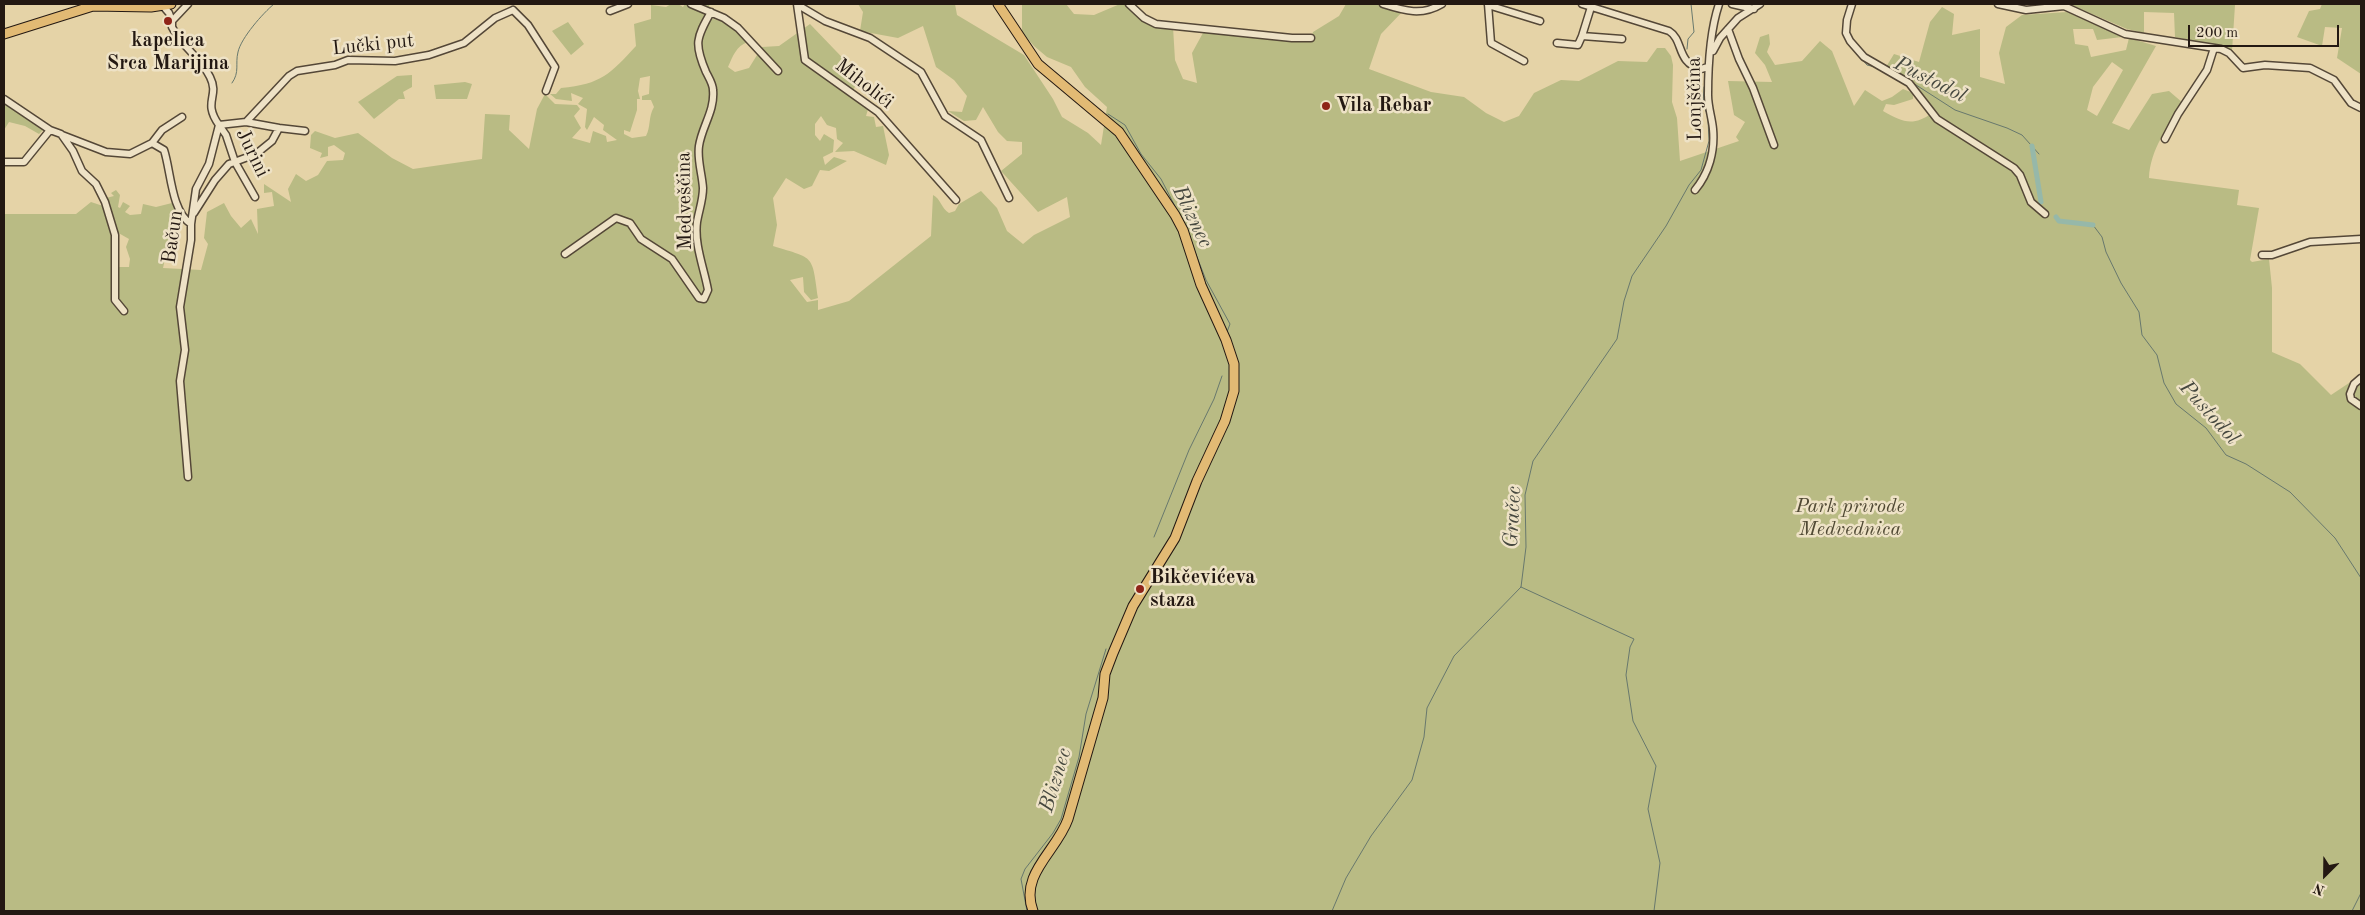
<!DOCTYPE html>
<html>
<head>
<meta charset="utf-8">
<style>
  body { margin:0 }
  #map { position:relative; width:2365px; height:915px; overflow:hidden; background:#e5d3a7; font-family:"Old Standard TT",serif }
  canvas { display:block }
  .frame { position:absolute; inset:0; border:5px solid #231812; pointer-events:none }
  .north { position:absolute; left:2300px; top:850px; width:50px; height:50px; -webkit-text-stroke:4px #eee2c6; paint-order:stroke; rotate:203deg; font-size:14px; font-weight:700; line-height:20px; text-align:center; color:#231812 }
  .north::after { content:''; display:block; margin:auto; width:18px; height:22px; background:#231812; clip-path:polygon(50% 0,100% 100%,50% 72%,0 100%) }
  .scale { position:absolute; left:2188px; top:25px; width:151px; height:22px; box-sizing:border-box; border:2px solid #231812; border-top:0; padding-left:6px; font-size:15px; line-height:18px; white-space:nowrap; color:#231812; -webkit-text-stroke:4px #eee2c6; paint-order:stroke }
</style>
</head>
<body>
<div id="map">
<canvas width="2365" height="915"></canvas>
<div class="frame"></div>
<div class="north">N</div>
<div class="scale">200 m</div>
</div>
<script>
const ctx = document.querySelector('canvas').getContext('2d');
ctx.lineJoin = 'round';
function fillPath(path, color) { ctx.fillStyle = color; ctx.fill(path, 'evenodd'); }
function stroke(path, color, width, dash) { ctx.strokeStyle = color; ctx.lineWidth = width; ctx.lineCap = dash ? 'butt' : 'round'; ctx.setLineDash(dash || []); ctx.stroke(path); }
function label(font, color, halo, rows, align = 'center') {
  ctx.font = font + ' "Old Standard TT",serif'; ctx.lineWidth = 5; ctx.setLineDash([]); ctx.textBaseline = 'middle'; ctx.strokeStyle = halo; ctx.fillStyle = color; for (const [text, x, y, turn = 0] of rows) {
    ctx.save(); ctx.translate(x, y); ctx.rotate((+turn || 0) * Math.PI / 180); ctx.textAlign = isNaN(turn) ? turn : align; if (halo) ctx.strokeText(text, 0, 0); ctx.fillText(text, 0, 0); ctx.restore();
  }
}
fillPath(new Path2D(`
  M 671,4 L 678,4 L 683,7 L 685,4 L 709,4 L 711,18 L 728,24 L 748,42 C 736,46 733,56 728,67 L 735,72 L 749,68 L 762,47 L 779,46 L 810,24 L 860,76 L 851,95 L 869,106 L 866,116 L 874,117 L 876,127 L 883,126 L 889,155 L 886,165 L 854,151 L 835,152 L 843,143 L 837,139 L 836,128 L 827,125 L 821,116 L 815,124 L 815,135 L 820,141 L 824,134 L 834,140 L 833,152 L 823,157 L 825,165 L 834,157 L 847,161 L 829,171 L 820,170 L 812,186 L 804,189 L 786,178 L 773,198 L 777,225 L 773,246 C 815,259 812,254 818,298 L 811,300 L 804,292 L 803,277 L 790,280 L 807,302 L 818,300 L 818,310 L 849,301 L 931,236 L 933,195 C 941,199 941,208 949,213 L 955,211 L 959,204 L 981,191 L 997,208 L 1007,231 L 1023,244 L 1034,235 L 1070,217 L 1067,197 L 1038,212 L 1001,171 L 1022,154 L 1022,142 L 1007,141 L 998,132 L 983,107 L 976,120 L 964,121 L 948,111 L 962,112 L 967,96 L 954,80 L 936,67 L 923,26 L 898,38 L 860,31 L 863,12 L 858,4 L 955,4 L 957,15 L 1024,55 L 1053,99 L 1062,117 L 1088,133 L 1101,145 L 1107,107 L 1085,87 L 1071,67 L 1047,57 L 1034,46 L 1022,32 L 1022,4 L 1066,4 L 1074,14 L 1094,15 L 1120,4 L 1127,4 L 1142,19 L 1173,27 L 1175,60 L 1183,79 L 1197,83 L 1192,53 L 1204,31 L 1311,41 L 1313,32 L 1339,16 L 1346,4 L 1387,4 L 1405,9 L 1381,34 L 1369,69 L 1431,92 L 1464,97 L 1486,113 L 1504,122 L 1519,116 L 1534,93 L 1561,80 L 1579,81 L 1618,61 L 1647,62 L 1657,48 L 1665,48 L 1671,56 L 1673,65 L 1672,102 L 1677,118 L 1680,161 L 1739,141 L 1736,137 L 1745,122 L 1734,115 L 1728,81 L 1772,82 L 1765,65 L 1755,53 L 1760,37 L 1769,34 L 1770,44 L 1767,52 L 1775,65 L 1802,61 L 1820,41 L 1832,51 L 1854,106 L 1865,90 L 1882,101 L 1892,97 L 1903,89 L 1913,93 L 1913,99 L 1894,105 L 1886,104 L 1883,111 C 1902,122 1913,127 1932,113 L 1924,101 L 1886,67 L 1894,54 L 1919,62 L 1930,22 L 1942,7 L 1954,14 L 1952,35 L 1980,29 L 1980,77 L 2005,84 L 1999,53 L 2006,27 L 2022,15 L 2067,12 L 2122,37 L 2097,40 L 2093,29 L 2073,29 L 2075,44 L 2088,46 L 2091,57 L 2126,50 L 2129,38 L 2156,46 L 2112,123 L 2129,130 L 2152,94 L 2169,91 L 2183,103 C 2168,126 2150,150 2149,178 L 2239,190 L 2237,205 L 2259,208 L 2250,260 L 2252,262 L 2269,259 L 2272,288 L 2272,352 L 2300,364 L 2331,395 L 2361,375 L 2361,911 L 4,911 L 4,214 L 76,214 L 91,202 L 103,206 L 112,236 L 112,267 L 129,267 L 130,259 L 126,247 L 129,239 L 115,231 L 106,198 L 114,196 L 111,193 L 116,190 L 120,195 L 118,207 L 120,208 L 123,202 L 130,206 L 125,212 L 130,215 L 141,214 L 143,204 L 156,207 L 172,203 L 179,215 L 170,216 L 171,232 L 163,268 L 201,270 L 208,244 L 204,238 L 207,212 L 224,203 L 231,216 L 241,228 L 251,219 L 258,234 L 257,209 L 274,206 L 272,192 L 264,193 L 264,184 L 291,202 L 288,189 L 296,174 L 306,181 L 318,175 L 327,161 L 343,160 L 345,153 L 334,145 L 328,147 L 328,156 L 320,158 L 322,153 L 310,148 L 311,135 L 315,131 L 335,138 L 358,133 L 392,158 L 413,169 L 482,159 L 485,114 L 510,115 L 509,130 L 529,149 L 537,109 L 545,94 L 555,104 L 577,105 L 580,109 L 574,116 L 581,128 L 572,138 L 590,143 L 593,131 L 606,136 L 607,142 L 617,140 L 603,130 L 604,125 L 594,117 L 587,130 L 585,127 L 587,109 L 578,104 L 583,98 L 571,93 L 572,101 L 556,99 L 550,94 L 556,94 L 561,88 C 602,84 610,74 636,46 L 634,24 L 651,19 L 651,5 L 666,7 ZM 2112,62 L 2123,70 L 2097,116 L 2087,110 L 2093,87 ZM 650,76 L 649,94 L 642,96 L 642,100 L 651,100 L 654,107 C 648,117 651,127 646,136 L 632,138 L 624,134 L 624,130 L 630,132 L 637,110 L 637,99 L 640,99 L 638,91 L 640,78 Z
  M 2069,4 L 2235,5 L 2232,51 L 2215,45 L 2175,37 L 2174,13 L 2144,12 L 2144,33 L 2127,29 Z
  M 2322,4 L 2361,4 L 2361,74 L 2337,58 L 2342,28 L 2325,27 L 2322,46 L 2297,37 L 2309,11 L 2320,9 Z
  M 568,22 L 584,44 L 571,55 L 552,31 Z
  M 412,75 L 412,87 L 403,92 L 405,99 L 399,99 L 374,119 L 358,102 L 397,76 Z
  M 465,82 L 472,84 L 467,99 L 436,99 L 434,85 Z
  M 4,102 L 44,129 L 39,134 L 25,126 L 9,122 L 4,130 Z`), '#b9bb84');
stroke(new Path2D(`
  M 1843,27 L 1848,4
  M 1687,49 L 1688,39 L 1694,32 L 1691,4
  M 1861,58 L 1867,65 L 1875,67
  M 1698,73 L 1699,75
  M 232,83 C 240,72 235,64 238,52 C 241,38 263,13 274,4
  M 1913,83 L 1955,110 L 2007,128 L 2022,135 L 2039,154
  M 1704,87 L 1703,104 L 1708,116
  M 1108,114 L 1125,125 L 1141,154 L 1161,179 L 1179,214
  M 2093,225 L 2102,237 L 2106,252 L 2121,283 L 2139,312 L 2142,335 L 2157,355 L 2164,383 L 2176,404 L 2206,428 L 2226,455 L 2246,464 L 2290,492 L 2335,538 L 2361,578
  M 1195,252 L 1206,280 L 1230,324 L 1227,332
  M 1154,537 L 1189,450 L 1214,399 L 1222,376
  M 1521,587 L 1634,639 L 1630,647 L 1626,675 L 1633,721 L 1656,766 L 1648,809 L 1660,863 L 1654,911
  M 1027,911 L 1021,879 L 1025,869 L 1053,833 L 1061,819 L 1079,757 L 1086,714 L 1106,649
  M 1332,911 L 1346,878 L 1371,836 L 1412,780 L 1424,737 L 1427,708 L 1454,656 L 1521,587 L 1526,547 L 1525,495 L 1533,461 L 1617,339 L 1624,301 L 1632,276 L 1666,226 L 1689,185 L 1701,170 L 1709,141 L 1708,119
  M 2352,911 L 2361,893`), '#68786d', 1);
stroke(new Path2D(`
  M 2032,146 L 2041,202
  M 2056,217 L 2059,221 L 2093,225`), '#96b8a9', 5);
const minor = new Path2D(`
  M 691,4 L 724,18 L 738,28 L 778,71
  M 797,4 L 805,60 L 878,112 L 956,200
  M 1129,4 L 1144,18 L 1156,24 L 1292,38 L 1311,38
  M 1383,4 C 1405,11 1422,16 1442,4
  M 1488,4 L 1491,43 L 1524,61
  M 1582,4 L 1669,31 C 1684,40 1676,63 1701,69 L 1708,67
  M 1732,4 L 1754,9
  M 1852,4 L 1847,20 L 1846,33 L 1850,41 L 1864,57 L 1909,83 L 1937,119 L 2014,168 L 2020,175 L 2031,202 L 2045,214
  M 1998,4 L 2026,10 L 2064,6 L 2125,34 L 2221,49 L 2229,53 L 2243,68 L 2265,65 L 2310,68 L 2334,80 L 2351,103 L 2361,108
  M 798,5 L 825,21 L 870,38 L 921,72 L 945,116 L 981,140 L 1009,198
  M 1488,5 L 1540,21
  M 163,6 L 169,13 L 172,21
  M 1591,7 L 1582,36 L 1622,39
  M 513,10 L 528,25 L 555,67 L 546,91
  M 610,11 L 628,4
  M 1728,29 L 1739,59 L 1753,88 L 1774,145
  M 1557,43 L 1578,45 L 1582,36
  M 1713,51 L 1720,38 L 1738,18 L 1760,4
  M 4,99 L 50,130 L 61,134 L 73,151 L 82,171 L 96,184 L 105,202 L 115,235 L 115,300 L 124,311
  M 246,122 L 279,128
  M 219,125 L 246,122 L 289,76 L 297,71 L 335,65 L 348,60 L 395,61 L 429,55 L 464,43 L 495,18 L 513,10
  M 219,125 L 226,135 L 235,162 L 255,197
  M 62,135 L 106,152 L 130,154 L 152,143 L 164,150 C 171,171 171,211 191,224
  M 2165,139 L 2178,114 L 2207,70 L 2214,48
  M 152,143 L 162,130 L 182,117
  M 4,162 L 24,162 L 50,130
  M 1695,190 C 1709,173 1715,151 1713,129 C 1712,118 1708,107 1708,95 C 1708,66 1710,31 1719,4
  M 194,213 L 215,180 L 229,164 L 256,154 L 272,141 L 279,128 L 305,131
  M 565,254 L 616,218 L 630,223 L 641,239 L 672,259 L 699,298 L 704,299 L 708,290 C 704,268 694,244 697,222 C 699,210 703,200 703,188 C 702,173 697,160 699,146 C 702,126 715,111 713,90 C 713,84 709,78 706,72 C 694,44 696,38 711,12
  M 2262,255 L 2272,255 L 2310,242 L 2361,239
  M 2361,378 L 2354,384 L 2350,394 L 2351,399 L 2361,406
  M 188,477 L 180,381 L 185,350 L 180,307 L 191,240 L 191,224 L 196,189 L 209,164 L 219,125 C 202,101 220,97 210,77 C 201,58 181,46 172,27 L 172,21 L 188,4`);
const major = new Path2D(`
  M 998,4 L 1038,64 L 1119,132 L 1175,215 L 1183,230 L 1201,285 L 1226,340 L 1234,364 L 1234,391 L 1225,421 L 1197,481 L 1175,538 L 1133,606 L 1113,653 L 1105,674 L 1103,698 L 1068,819 C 1057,851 1019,874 1033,911
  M 4,34 L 93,6 L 151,7 L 171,4`);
stroke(minor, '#544737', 9);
stroke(major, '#231812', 11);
stroke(minor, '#eee2c6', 6);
stroke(major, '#e2ba74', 9);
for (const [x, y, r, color] of [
  [168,21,5,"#8f2418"],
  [1326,106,5,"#8f2418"],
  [1140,589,5,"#8f2418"]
]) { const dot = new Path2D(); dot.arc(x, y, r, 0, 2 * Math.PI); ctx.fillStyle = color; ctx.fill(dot); stroke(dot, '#eee2c6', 2); }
label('bold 20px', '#231812', '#eee2c6', [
  ["kapelica",168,41,"center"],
  ["Srca Marijina",168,64,"center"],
  ["Vila Rebar",1336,106],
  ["Bikčevićeva",1150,578],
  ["staza",1150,601]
], 'left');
label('20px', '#231812', '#eee2c6', [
  ["Lučki put",373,45,-6],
  ["Miholići",864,84,38],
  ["Lonjščina",1695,99,-91],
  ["Jurini",252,153,64],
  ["Medveščina",685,201,-91],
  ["Bačun",173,237,-82]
]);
label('italic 20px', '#504934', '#eee2c6', [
  ["Park prirode",1850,507],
  ["Medvednica",1850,530]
]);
label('italic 21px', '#46483f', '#eee2c6', [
  ["Pustodol",1930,80,27],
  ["Bliznec",1192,217,64],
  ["Pustodol",2209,413,48],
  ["Gračec",1513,517,-87],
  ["Bliznec",1056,780,-73]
]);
</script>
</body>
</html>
